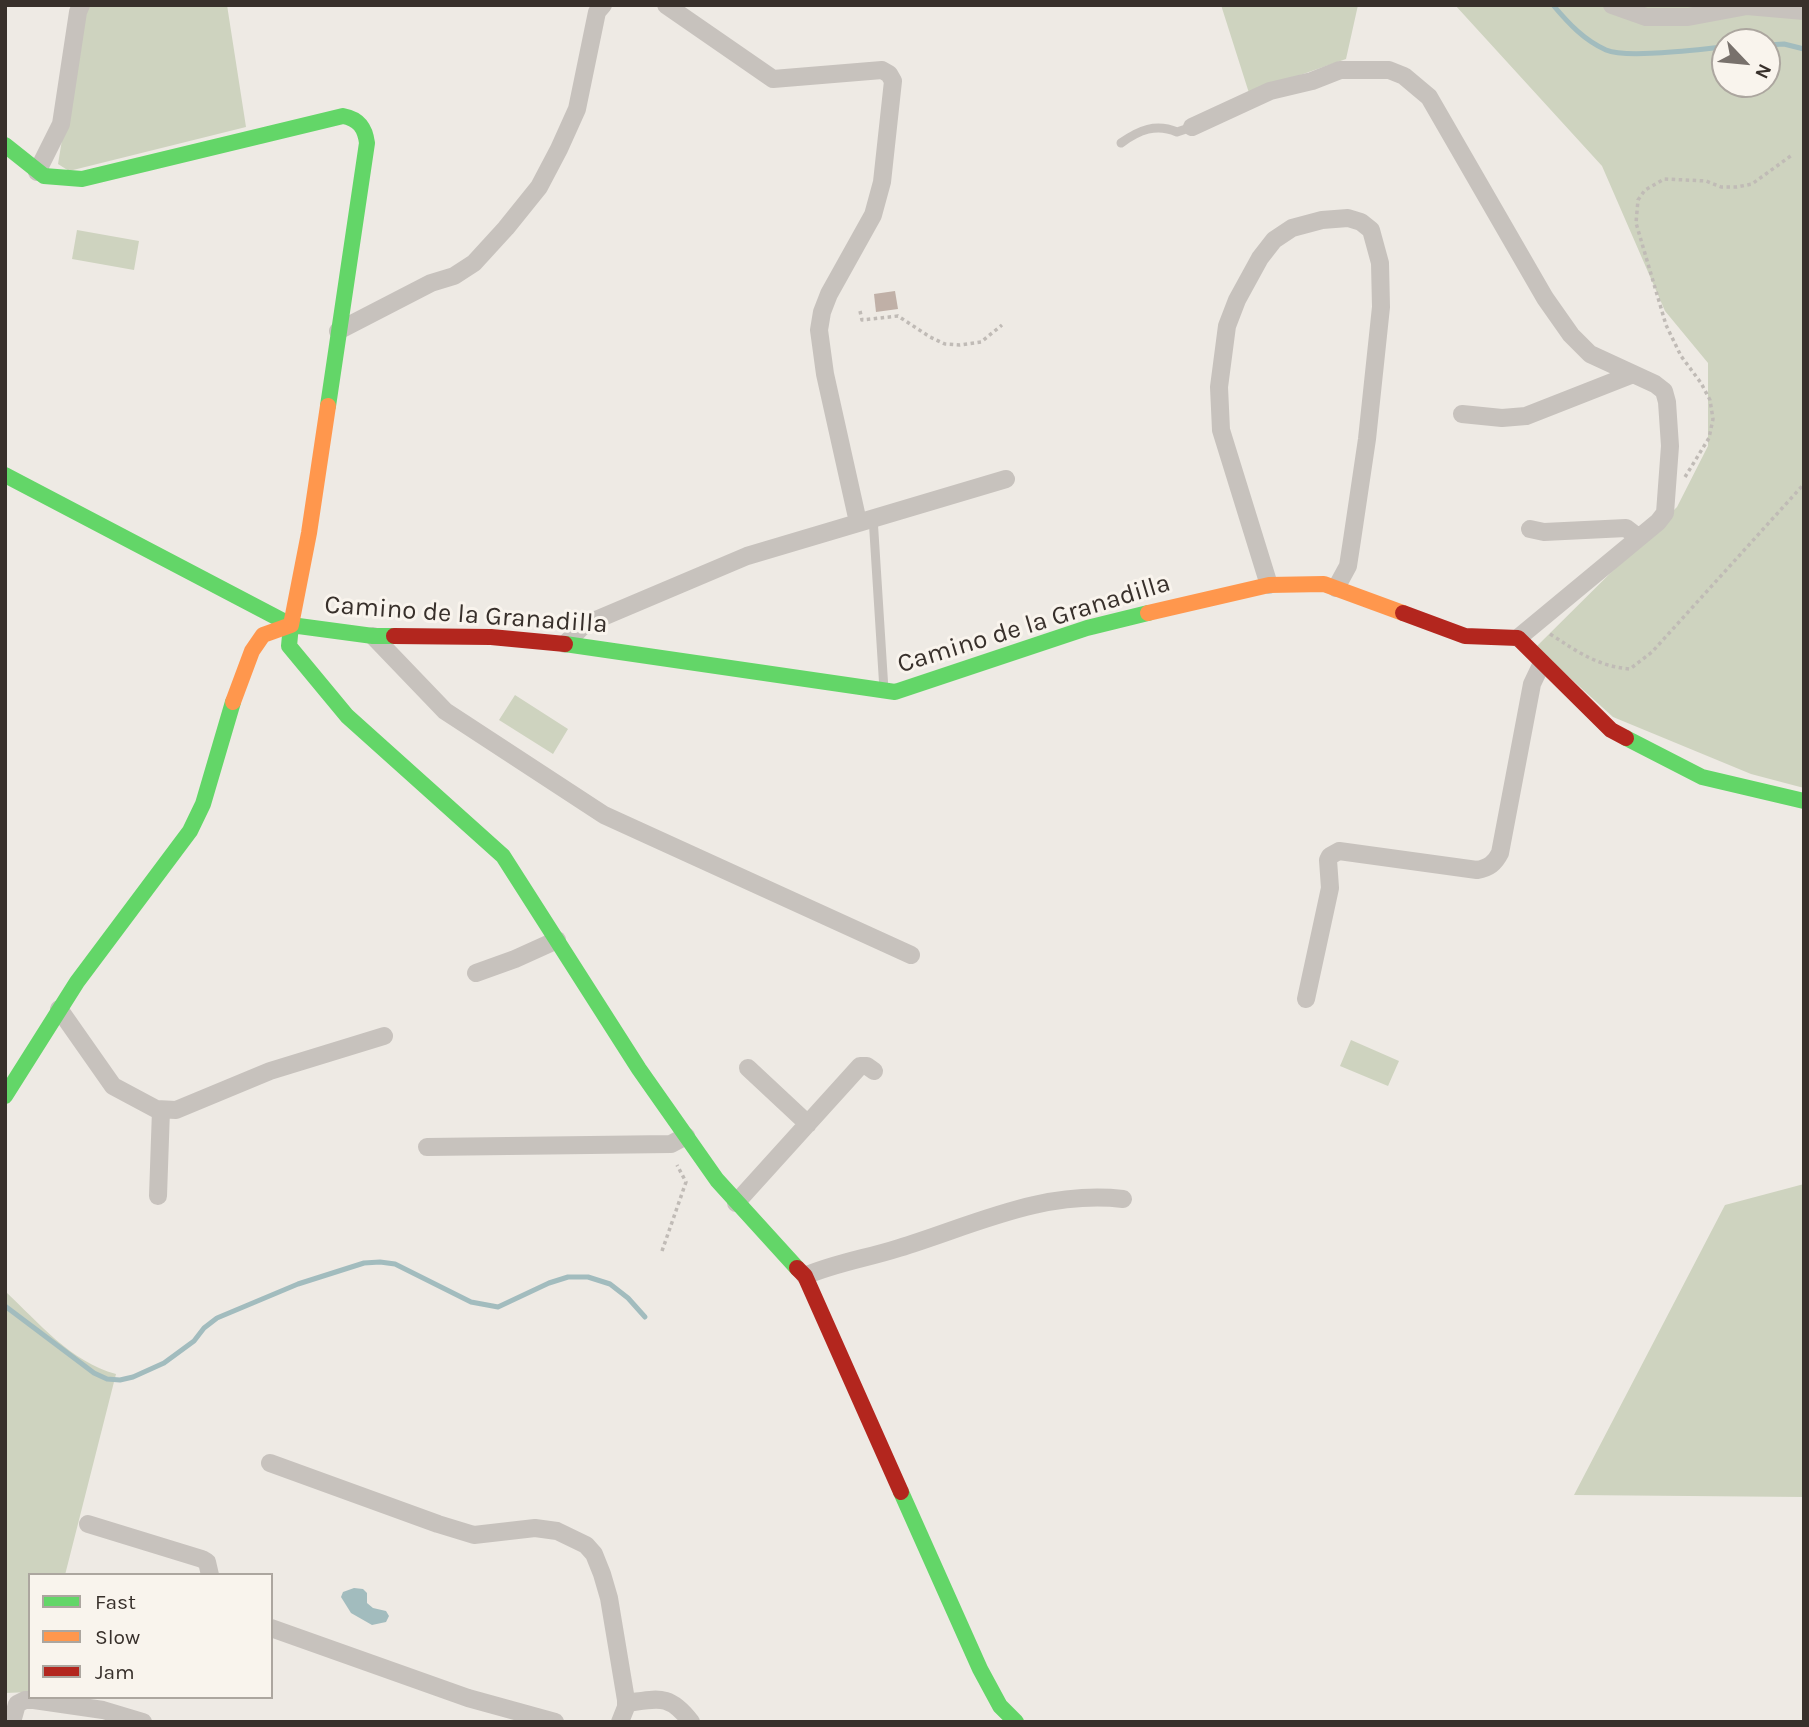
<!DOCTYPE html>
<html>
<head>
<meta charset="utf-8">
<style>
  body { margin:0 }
  #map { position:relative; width:1809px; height:1727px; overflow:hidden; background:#eeeae4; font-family:Karla,sans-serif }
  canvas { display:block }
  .frame { position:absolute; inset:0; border:7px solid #38302b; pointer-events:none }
  .legend { position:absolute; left:28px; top:1573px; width:245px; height:126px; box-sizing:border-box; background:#f9f4ed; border:2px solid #aca69f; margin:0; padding:9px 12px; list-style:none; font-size:21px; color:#38302b }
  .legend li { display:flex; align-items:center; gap:14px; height:35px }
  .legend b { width:35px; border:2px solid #aca69f }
  .north { position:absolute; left:1711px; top:28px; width:70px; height:70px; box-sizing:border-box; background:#f9f4ed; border:2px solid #aca69f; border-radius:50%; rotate:116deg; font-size:19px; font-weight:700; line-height:28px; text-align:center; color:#38302b }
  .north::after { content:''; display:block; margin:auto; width:24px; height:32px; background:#78716c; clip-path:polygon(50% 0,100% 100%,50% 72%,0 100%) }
</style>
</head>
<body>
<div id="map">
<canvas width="1809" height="1727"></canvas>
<div class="frame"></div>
<ul class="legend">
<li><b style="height:9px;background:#63d668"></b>Fast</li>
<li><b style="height:9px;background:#ff974d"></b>Slow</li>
<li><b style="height:9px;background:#b3261e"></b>Jam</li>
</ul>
<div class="north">N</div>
</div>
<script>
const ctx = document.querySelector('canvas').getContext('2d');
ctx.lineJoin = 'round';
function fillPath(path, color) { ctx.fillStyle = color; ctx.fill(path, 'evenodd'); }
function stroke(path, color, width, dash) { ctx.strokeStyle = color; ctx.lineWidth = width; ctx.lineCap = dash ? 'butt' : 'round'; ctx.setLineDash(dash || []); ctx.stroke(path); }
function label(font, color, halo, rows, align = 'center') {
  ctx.font = font + ' Karla,sans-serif'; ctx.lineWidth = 6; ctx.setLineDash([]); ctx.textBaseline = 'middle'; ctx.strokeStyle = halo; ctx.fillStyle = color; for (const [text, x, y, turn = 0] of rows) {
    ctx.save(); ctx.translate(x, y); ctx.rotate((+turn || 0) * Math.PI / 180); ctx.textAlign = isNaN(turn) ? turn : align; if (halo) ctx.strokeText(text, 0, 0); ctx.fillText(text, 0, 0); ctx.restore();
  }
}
fillPath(new Path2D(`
  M 89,5 L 227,5 L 246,127 L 69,171 L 58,164 L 83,13 Z
  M 1221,5 L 1358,5 L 1346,59 L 1249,93 Z
  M 1455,5 L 1804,5 L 1804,788 L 1751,774 L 1613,717 L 1536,647 L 1677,507 L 1708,446 L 1708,363 L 1665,311 L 1602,166 ZM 1725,42 L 1767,42 L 1767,84 L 1725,84 Z
  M 77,230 L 139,241 L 134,270 L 72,259 Z
  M 515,695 L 568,729 L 553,754 L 499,720 Z
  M 1351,1040 L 1399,1061 L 1388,1086 L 1340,1066 Z
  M 1804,1184 L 1804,1497 L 1574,1495 L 1725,1205 Z
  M 5,1291 C 38,1322 71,1362 116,1374 L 65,1575 L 30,1575 L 30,1692 L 5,1693 Z`), '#ced3bf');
fillPath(new Path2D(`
  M 354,1588 L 363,1589 L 367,1593 L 367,1603 L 373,1608 L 386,1611 L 389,1616 L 386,1622 L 372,1625 L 351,1613 L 341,1597 L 343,1592 Z`), '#a2bcbe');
stroke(new Path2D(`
  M 1553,5 C 1569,24 1584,40 1606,50 C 1627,59 1700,49 1725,47
  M 1767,45 L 1784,44 L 1804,49
  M 5,1306 L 94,1373 L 107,1379 L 120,1380 L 133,1377 L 164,1363 L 194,1341 L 204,1328 L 217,1318 L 298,1284 L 364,1263 L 380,1262 L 395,1264 L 471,1302 L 498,1307 L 549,1283 L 568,1277 L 588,1277 L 610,1284 L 628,1298 L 645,1317`), '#a2bcbe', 5);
fillPath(new Path2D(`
  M 895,291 L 898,309 L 876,312 L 874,294 Z`), '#c0b0a7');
stroke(new Path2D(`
  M 860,311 L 862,320 L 898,316 L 930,337 L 945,344 L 960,345 L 981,342 L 1002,325
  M 1685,477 L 1709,438 L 1713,419 L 1710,400 L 1701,383 L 1681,356 L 1666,325 L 1636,223 L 1638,200 L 1645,190 L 1664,179 L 1706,181 L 1721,187 L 1737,187 L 1752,184 L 1792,155
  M 1550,634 C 1578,652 1597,666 1630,669 L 1652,652 L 1804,484
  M 662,1251 L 686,1182 L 677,1165`), '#c0bbb6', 3.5, [3.5, 3.5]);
stroke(new Path2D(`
  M 1121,143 C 1139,130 1156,123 1177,132 L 1192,127
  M 873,517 L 884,690`), '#c7c2bd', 9);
stroke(new Path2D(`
  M 666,5 L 773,79 L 882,70 L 889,74 L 893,81 L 882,182 L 873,215 L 829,294 L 822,312 L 819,330 L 825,374 L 858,522
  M 1612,5 L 1646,17 L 1688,17 L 1747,6 L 1804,11
  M 1192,127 L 1270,91 L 1312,81 L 1340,70 L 1389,70 L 1404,76 L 1429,97 L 1545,298 L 1571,335 L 1590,354 L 1655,384 L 1664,391 L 1667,402 L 1670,446 L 1665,513 L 1658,522 L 1518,638
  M 37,172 L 61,124 L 78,12 L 81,5
  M 338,331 L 431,283 L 454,276 L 474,263 L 506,228 L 539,187 L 559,149 L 577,109 L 597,12 L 603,5
  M 1462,414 L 1502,418 L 1526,416 L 1633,374
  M 1530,529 L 1544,532 L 1626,528 L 1639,538
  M 1269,585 L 1221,430 L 1219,387 L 1227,326 L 1237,300 L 1260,258 L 1274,240 L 1292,228 L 1322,220 L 1348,218 L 1361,222 L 1371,230 L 1380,263 L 1381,307 L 1367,439 L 1352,540 L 1348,566 L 1336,588
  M 373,636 L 445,711 L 604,815 L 911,955
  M 565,644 L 584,625 L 747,556 L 1006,479
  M 476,973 L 515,959 L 557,940
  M 1306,999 L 1330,888 L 1328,860 L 1330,856 L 1339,851 L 1477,870 C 1489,868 1495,863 1500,853 L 1532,684 L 1542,663
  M 59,1009 L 113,1086 L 156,1109 L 176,1110 L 270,1071 L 384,1036
  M 748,1068 L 808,1124
  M 427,1147 L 671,1144 L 686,1136
  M 158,1196 L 161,1110
  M 736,1203 L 860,1066 L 867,1066 L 874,1071
  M 805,1276 C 835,1263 868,1258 899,1248 C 974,1225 1042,1190 1123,1199
  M 270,1463 L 438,1524 L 474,1535 L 535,1528 L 557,1531 L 586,1545 L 594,1554 L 602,1574 L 609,1598 L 626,1700 L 626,1707 L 620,1722
  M 88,1524 L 202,1559 L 207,1562 L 210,1575
  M 271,1628 L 468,1698 L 555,1722
  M 626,1703 C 658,1699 669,1693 691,1722
  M 12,1722 L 17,1704 L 25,1700 L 34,1700 L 103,1710 L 143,1722`), '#c7c2bd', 18);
stroke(new Path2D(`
  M 5,145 L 44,176 L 82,179 L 343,116 C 359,119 365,128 367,143 L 328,406
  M 5,475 L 291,625 L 373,636 L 394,636
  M 291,625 L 289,646 L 347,716 L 503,856 L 639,1069 L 717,1180 L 797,1268
  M 565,644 L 895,692 L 1087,628 L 1148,613
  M 1626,738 L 1702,777 L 1804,801
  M 5,1096 L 77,982 L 190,831 L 203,804 L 233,702
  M 901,1492 L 980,1669 L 1000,1706 L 1016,1722`), '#63d668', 16);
stroke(new Path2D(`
  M 1148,613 L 1269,585 L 1324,584 L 1403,613
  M 233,702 L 252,651 L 263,635 L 291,625 L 309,533 L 328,406`), '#ff974d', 16);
stroke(new Path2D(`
  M 1403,613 L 1465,636 L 1518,638 L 1611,730 L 1626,738
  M 394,636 L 491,637 L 565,644
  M 797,1268 L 805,1276 L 901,1492`), '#b3261e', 16);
label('26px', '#38302b', '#f9f4ed', [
  ["Camino de la Granadilla",466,615,4],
  ["Camino de la Granadilla",1034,624,-17]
]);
</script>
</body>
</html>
